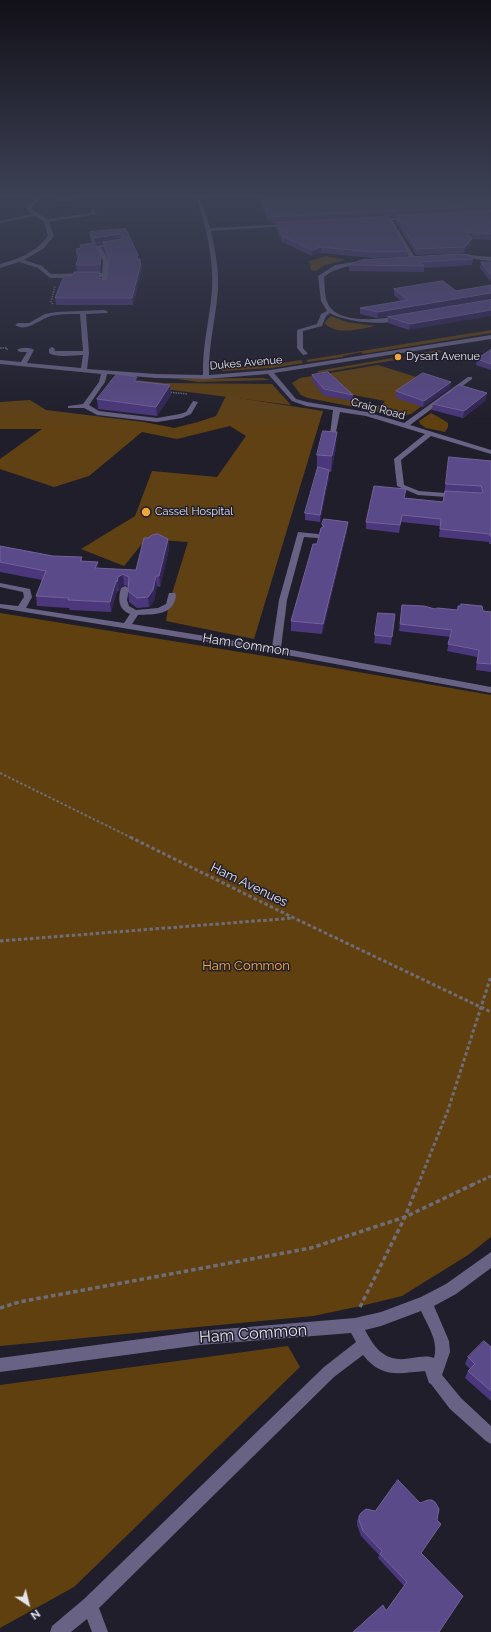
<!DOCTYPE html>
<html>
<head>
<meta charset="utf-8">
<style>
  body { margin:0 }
  #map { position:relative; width:491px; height:1632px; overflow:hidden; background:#201e2b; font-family:Raleway,sans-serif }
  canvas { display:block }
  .north { position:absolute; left:8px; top:1584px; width:40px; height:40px; -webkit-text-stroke:3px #201e2b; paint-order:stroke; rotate:145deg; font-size:11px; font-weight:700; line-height:16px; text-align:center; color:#e5e4ed }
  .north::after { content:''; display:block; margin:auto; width:14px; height:18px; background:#e5e4ed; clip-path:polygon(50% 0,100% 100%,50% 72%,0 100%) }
</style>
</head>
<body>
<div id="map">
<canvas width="491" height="1632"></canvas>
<div class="north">N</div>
</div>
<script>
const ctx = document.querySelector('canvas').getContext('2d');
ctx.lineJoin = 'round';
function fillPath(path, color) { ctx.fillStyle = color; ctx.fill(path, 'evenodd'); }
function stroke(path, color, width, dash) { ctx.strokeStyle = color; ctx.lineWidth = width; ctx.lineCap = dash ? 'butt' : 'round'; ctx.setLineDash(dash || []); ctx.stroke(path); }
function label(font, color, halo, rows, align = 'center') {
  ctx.font = font + ' Raleway,sans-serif'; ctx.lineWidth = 3; ctx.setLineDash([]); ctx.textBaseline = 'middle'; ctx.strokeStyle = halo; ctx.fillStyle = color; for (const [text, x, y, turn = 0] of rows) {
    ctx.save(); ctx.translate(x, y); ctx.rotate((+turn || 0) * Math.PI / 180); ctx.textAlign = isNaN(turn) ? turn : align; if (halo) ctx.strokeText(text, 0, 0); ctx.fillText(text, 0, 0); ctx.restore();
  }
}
fillPath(new Path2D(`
  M 327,256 L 346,260 L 325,265 L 316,271 L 311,270 L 309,261 Z
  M 331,316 L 347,322 L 375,326 C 360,329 337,336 324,323 Z
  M 491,330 L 491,333 L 363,354 L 361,352 L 343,356 L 343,357 L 308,362 L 306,360 Z
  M 439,350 L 442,352 L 319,373 L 317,371 L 392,358 L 394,360 L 412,356 L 410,355 Z
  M 301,360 L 303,363 L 271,368 L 223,371 L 216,368 L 215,364 L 237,367 L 264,366 Z
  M 378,365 L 448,387 L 411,414 L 401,416 L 308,398 L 301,395 L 292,383 L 300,378 ZM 343,393 L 385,401 L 381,406 L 332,397 Z
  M 113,378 L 164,383 L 272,384 L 291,405 L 109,382 Z
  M 263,378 L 270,380 L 199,382 L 176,379 Z
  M 431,413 L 442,419 L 448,423 L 448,427 L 445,432 L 426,428 L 420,424 L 419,421 Z
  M 0,613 L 283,659 L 491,695 L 491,1237 L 468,1255 L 402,1296 L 361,1306 L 313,1316 L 0,1346 Z
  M 288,1346 L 300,1367 L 74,1587 L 0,1628 L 0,1385 Z`), '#60400f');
fillPath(new Path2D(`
  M 226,396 L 323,411 L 254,639 L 166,621 L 169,603 L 188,542 L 146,539 L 124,566 L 81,549 L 135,516 L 152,471 L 217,477 L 246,436 L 230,426 L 177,439 L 142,432 L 89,476 L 54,487 L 0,469 L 0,459 L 42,429 L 0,429 L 0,402 L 30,400 L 46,410 L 144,422 L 174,428 L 198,422 L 216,416 Z`), '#604114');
stroke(new Path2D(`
  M 53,304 L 51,302 L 55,286
  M 0,348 L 7,348 L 7,351
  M 168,392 L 187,394`), '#6f6d78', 1.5, [1.5, 1]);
stroke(new Path2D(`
  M 0,773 L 132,838`), '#6f6d78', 2, [2.5, 2]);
stroke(new Path2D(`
  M 130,837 L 294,918 L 491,1012
  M 0,941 L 294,918
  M 418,1185 L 448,1110 L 491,976
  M 472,1185 L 491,1176`), '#6f6d78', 3, [3.5, 2.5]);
stroke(new Path2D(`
  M 360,1307 L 405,1217 L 418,1184
  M 0,1308 L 19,1302 L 311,1248 L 405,1217 L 474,1184`), '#6f6d78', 3.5, [4.5, 3]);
fillPath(new Path2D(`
  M 32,199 L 37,199 L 39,201 L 32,206 L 32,209 L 47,219 L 92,213 L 91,210 L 93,209 L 97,214 L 49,222 L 54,236 L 43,249 L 24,260 L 42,266 L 51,274 L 102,273 L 103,261 L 95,246 L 119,243 L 120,244 L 101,247 L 109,261 L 107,274 L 109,275 L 106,282 L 102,282 L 102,277 L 50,278 L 38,268 L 19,262 L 0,268 L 0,264 C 19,259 36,252 48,236 L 44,222 L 35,216 L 0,223 L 0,221 L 31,214 L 27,210 L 28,204 L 34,201 Z
  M 197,199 L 201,199 L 210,228 L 289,224 L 291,225 L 289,226 L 211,231 C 215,250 219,270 218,289 C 216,318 208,346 209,375 L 270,370 L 491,335 L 491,339 L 274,373 L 296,399 L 307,402 L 367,412 L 404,423 L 468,377 L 472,377 L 472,379 L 410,425 L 491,450 L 491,454 L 431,436 L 401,460 L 404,485 L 419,491 L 457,494 L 460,494 L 460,498 L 418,495 L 397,486 L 394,459 L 425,434 L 366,416 L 340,412 L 334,442 L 329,443 L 333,410 L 306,406 L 292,401 L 268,374 L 206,379 L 156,378 L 107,374 L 105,382 L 89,405 L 99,411 L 157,418 L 180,414 L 186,412 L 193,401 L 198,402 L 191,414 L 182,418 L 157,422 L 97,415 L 84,408 L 68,408 L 68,406 L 83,404 L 99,382 L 101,374 L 0,364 L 0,360 L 21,362 L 27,352 L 20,352 L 17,350 C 21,347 30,347 34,350 L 27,363 L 81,368 L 83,355 C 73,355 57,358 49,353 L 49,349 L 52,347 L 54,348 L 55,351 L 83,351 L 80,314 C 70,314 60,314 51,316 C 39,319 27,333 15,325 L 18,323 L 29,323 L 45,314 L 56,312 L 105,310 L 108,312 L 107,313 L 86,314 L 89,353 L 87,369 L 156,374 L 203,375 C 202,346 210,318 212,290 C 214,259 206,228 197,199 Z
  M 410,217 L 408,219 L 392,220 L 416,259 L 413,261 L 410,259 L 388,221 L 376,221 L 374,220 L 376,219 Z
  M 459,254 L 491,257 L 491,261 L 457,257 L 456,256 Z
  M 367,260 L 369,261 L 369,263 C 352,266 338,266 324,277 C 325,285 324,296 328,304 C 338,325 382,319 401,316 L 404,318 C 390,327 344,322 330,313 L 326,316 L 322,326 L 303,331 L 303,348 L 308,354 L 303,355 L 297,348 L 297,330 L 317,324 L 321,314 L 327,311 L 321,301 L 318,276 L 335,265 Z
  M 298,532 L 318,534 L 322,536 L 318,538 L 304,537 L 287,600 L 281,648 L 491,687 L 491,693 L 276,653 L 0,608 L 0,604 L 18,606 L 24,597 L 23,592 L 0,587 L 0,583 L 30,589 L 32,597 L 26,608 L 124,623 L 130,614 C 118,609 118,599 121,588 L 125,586 L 129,588 L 127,600 L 129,606 L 136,610 L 158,608 L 166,604 L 169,593 L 175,593 L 176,595 C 174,616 154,614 138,615 L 132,624 L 272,647 L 279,600 Z
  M 491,1252 L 491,1268 L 456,1294 L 434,1306 L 449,1341 L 450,1352 L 442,1375 L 461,1398 L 491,1426 L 491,1444 L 486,1441 L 450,1409 L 431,1384 L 429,1383 L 425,1371 C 399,1373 382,1379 363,1355 L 334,1377 L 99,1608 L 108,1632 L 92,1632 L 87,1619 L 71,1632 L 50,1632 L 52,1626 L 84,1599 L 324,1367 L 356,1342 L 351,1333 L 200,1345 L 0,1372 L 0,1358 L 200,1331 L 355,1318 L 381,1312 L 421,1297 L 446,1284 ZM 421,1311 C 428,1326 439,1342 434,1358 C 427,1355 419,1357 412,1358 C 387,1363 376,1351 365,1330 L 381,1326 Z`), '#686285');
fillPath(new Path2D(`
  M 56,199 L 74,199 L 61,202 Z
  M 259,199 L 491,199 L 491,240 L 472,239 L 471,245 L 464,253 L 416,255 L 396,222 L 396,217 L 388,217 L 408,251 L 407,257 L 372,258 L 321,253 L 312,256 L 282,242 L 276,229 L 276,223 L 332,220 L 273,223 L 271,220 L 268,220 Z
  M 126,229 L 138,255 L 138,259 L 140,259 L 142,269 L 133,305 L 56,305 L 55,298 L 72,276 L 77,272 L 76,265 L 78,259 L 76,256 L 76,249 L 80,249 L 80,245 L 92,244 L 90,238 L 90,232 ZM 103,243 L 103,248 L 109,263 L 107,279 L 105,280 L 100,278 L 86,272 L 101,272 L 101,261 L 95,244 Z
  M 473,259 L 472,265 L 424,268 L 424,272 L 349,271 L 349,265 Z
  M 481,262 L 491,262 L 491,282 L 480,268 Z
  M 491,285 L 491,300 L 377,318 L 360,314 L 360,308 L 401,301 L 394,295 L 394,289 L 456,291 Z
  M 491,300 L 409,330 L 388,323 L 388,317 Z
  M 491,350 L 491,370 L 476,365 L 477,359 Z
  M 312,375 L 353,395 L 353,401 L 324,396 L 312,381 Z
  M 138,381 L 170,385 L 171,395 L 157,416 L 98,409 L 97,399 Z
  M 451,382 L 450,388 L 423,407 L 396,398 L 396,391 Z
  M 486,400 L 463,418 L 432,410 L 433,404 Z
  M 336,448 L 331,472 L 329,472 L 329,477 L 320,522 L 305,520 L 305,513 L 317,471 L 317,455 Z
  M 449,457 L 491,461 L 491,544 L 489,544 L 489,542 L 439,537 L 440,526 L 401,522 L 399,533 L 366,529 L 366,522 L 443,502 Z
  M 322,524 L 347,531 L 322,634 L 291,631 L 291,621 L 317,544 L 322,528 Z
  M 168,539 L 169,549 L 160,587 L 157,586 L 154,601 L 149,607 L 137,608 L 129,602 L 128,591 L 129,587 L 124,585 L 120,588 L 118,592 L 117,591 L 111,612 L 70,610 L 69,608 L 37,606 L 36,596 L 42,580 L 0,572 L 0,546 L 53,556 L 82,557 L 82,561 L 98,562 L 98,569 L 136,570 Z
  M 402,605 L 435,609 L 457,610 L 458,606 L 483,611 L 491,612 L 491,672 L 476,670 L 477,657 L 447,651 L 450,637 L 399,631 Z
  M 395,614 L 391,645 L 374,643 L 375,635 Z
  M 491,1347 L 491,1401 L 465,1378 L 468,1371 L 470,1369 L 465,1364 L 468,1357 Z
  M 361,1513 L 421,1553 L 463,1596 L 386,1611 L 404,1586 L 378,1558 L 379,1555 L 361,1536 L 357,1525 L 357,1521 Z`), '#4b377c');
fillPath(new Path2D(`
  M 60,199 L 74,199 L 61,202 Z
  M 120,234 L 121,241 L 103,242 L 103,243 L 95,245 L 93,240 L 94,238 Z
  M 472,239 L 471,245 L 464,253 L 465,247 Z
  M 321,247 L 321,253 L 312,256 L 312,250 Z
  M 101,255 L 101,272 L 100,265 Z
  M 140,259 L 142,269 L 133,305 L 132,298 Z
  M 491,293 L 491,300 L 377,318 L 378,312 Z
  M 491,310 L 491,316 L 409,330 L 410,324 Z
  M 137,377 L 138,386 L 134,381 Z
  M 451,382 L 450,388 L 423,407 L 424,401 Z
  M 170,385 L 171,395 L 157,416 L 156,407 Z
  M 487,393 L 486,400 L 463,418 L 464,411 Z
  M 337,432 L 336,448 L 331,472 L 332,456 Z
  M 329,470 L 329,477 L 320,522 L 320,515 Z
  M 348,522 L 347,531 L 322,634 L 323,624 Z
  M 168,539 L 169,549 L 160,587 L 159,576 Z
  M 98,562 L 99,573 L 95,568 Z
  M 123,574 L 124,585 L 120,588 L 118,592 L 117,582 L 118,577 Z
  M 156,576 L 157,586 L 154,601 L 149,607 L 148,597 Z
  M 116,581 L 117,591 L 111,612 L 110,602 Z`), '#332557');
const building = new Path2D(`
  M 262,199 L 491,199 L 491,206 L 273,217 L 271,214 L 268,214 Z
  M 491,211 L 491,234 L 467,232 L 472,239 L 465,247 L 416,249 L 396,216 Z
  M 388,217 L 408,251 L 372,252 L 321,247 L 312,250 L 282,236 L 276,223 Z
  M 126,229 L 138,255 L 137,259 L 140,259 L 140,263 L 141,263 L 132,298 L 55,298 L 64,276 L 72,276 L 74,272 L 100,272 L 99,278 L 105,280 L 107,279 L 109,259 L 103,242 L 121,239 L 122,236 L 120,234 L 94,238 L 93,240 L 101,255 L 100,265 L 76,265 L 79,256 L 76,249 L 81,248 L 80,245 L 94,243 L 90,232 Z
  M 459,254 L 470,255 L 473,259 L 419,262 L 424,266 L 349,265 L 361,260 Z
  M 481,262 L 491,262 L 491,275 Z
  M 443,281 L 456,291 L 491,285 L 491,293 L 378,312 L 360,308 L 408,300 L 394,289 Z
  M 491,300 L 491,310 L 410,324 L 388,317 Z
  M 491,350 L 491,364 L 477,359 Z
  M 328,372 L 353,395 L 324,389 L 312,375 Z
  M 423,373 L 451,382 L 424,401 L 396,391 Z
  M 117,374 L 137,377 L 134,381 L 170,385 L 156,407 L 97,399 Z
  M 459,385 L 487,393 L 464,411 L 433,404 Z
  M 323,431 L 337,432 L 332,456 L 317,455 Z
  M 449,457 L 491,461 L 491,536 L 490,536 L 490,534 L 440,529 L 441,519 L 402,515 L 400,525 L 366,522 L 374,486 L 406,489 L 404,498 L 443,502 L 445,491 L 481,493 L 483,492 L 481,486 L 446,484 Z
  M 318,467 L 329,470 L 320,515 L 305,513 Z
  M 324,519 L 348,522 L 323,624 L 291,621 L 313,544 L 317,544 L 321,528 L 324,527 L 322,524 Z
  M 158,534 L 168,539 L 159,576 L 156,576 L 153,590 L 148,597 L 137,598 L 128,591 L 129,577 L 123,574 L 118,577 L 117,582 L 116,581 L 110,602 L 68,600 L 69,598 L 36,596 L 46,571 L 0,562 L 0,546 L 53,556 L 82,557 L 80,561 L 98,562 L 95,568 L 136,570 L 144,538 L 148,538 L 152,535 Z
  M 461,604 L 482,606 L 483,611 L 491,612 L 491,664 L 477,663 L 479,650 L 448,644 L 452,630 L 400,624 L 402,605 L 424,606 L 435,609 L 437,608 L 458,610 L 458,606 L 461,606 Z
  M 378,613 L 395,614 L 392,637 L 375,635 Z
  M 484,1341 L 491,1347 L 491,1391 L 468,1371 L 475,1364 L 468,1357 Z
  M 398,1480 L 420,1503 L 428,1500 L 432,1500 L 435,1502 L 439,1509 L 437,1520 L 441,1524 L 421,1553 L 463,1596 L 439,1632 L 353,1632 L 383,1605 L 386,1611 L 407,1582 L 380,1554 L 382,1551 L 363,1531 L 359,1520 L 359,1516 L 361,1513 L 366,1509 L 375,1511 Z`);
fillPath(building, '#5b4a89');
stroke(building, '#716298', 1);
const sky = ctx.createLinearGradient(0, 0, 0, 428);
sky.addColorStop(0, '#121018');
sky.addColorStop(0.46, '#3c4155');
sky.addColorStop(1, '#3c415500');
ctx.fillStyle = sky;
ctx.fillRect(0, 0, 491, 428);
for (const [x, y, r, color] of [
  [398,357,4,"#eea73d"],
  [146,512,5,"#eea73d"]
]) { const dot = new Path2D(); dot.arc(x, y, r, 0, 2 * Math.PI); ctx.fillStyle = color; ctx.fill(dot); stroke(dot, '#201e2b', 1.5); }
label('11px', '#e5e4ed', '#201e2b', [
  ["Dysart Avenue",406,357],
  ["Cassel Hospital",155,512]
], 'left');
label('11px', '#e5e4ed', '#201e2b', [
  ["Dukes Avenue",246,363,-5],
  ["Craig Road",378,409,15]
]);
label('13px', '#e5e4ed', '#201e2b', [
  ["Ham Common",246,645,9],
  ["Ham Avenues",249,885,26]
]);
label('13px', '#faaf3c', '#201e2b', [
  ["Ham Common",246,966]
]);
label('16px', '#e5e4ed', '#201e2b', [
  ["Ham Common",253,1334,-4]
]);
</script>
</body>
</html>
